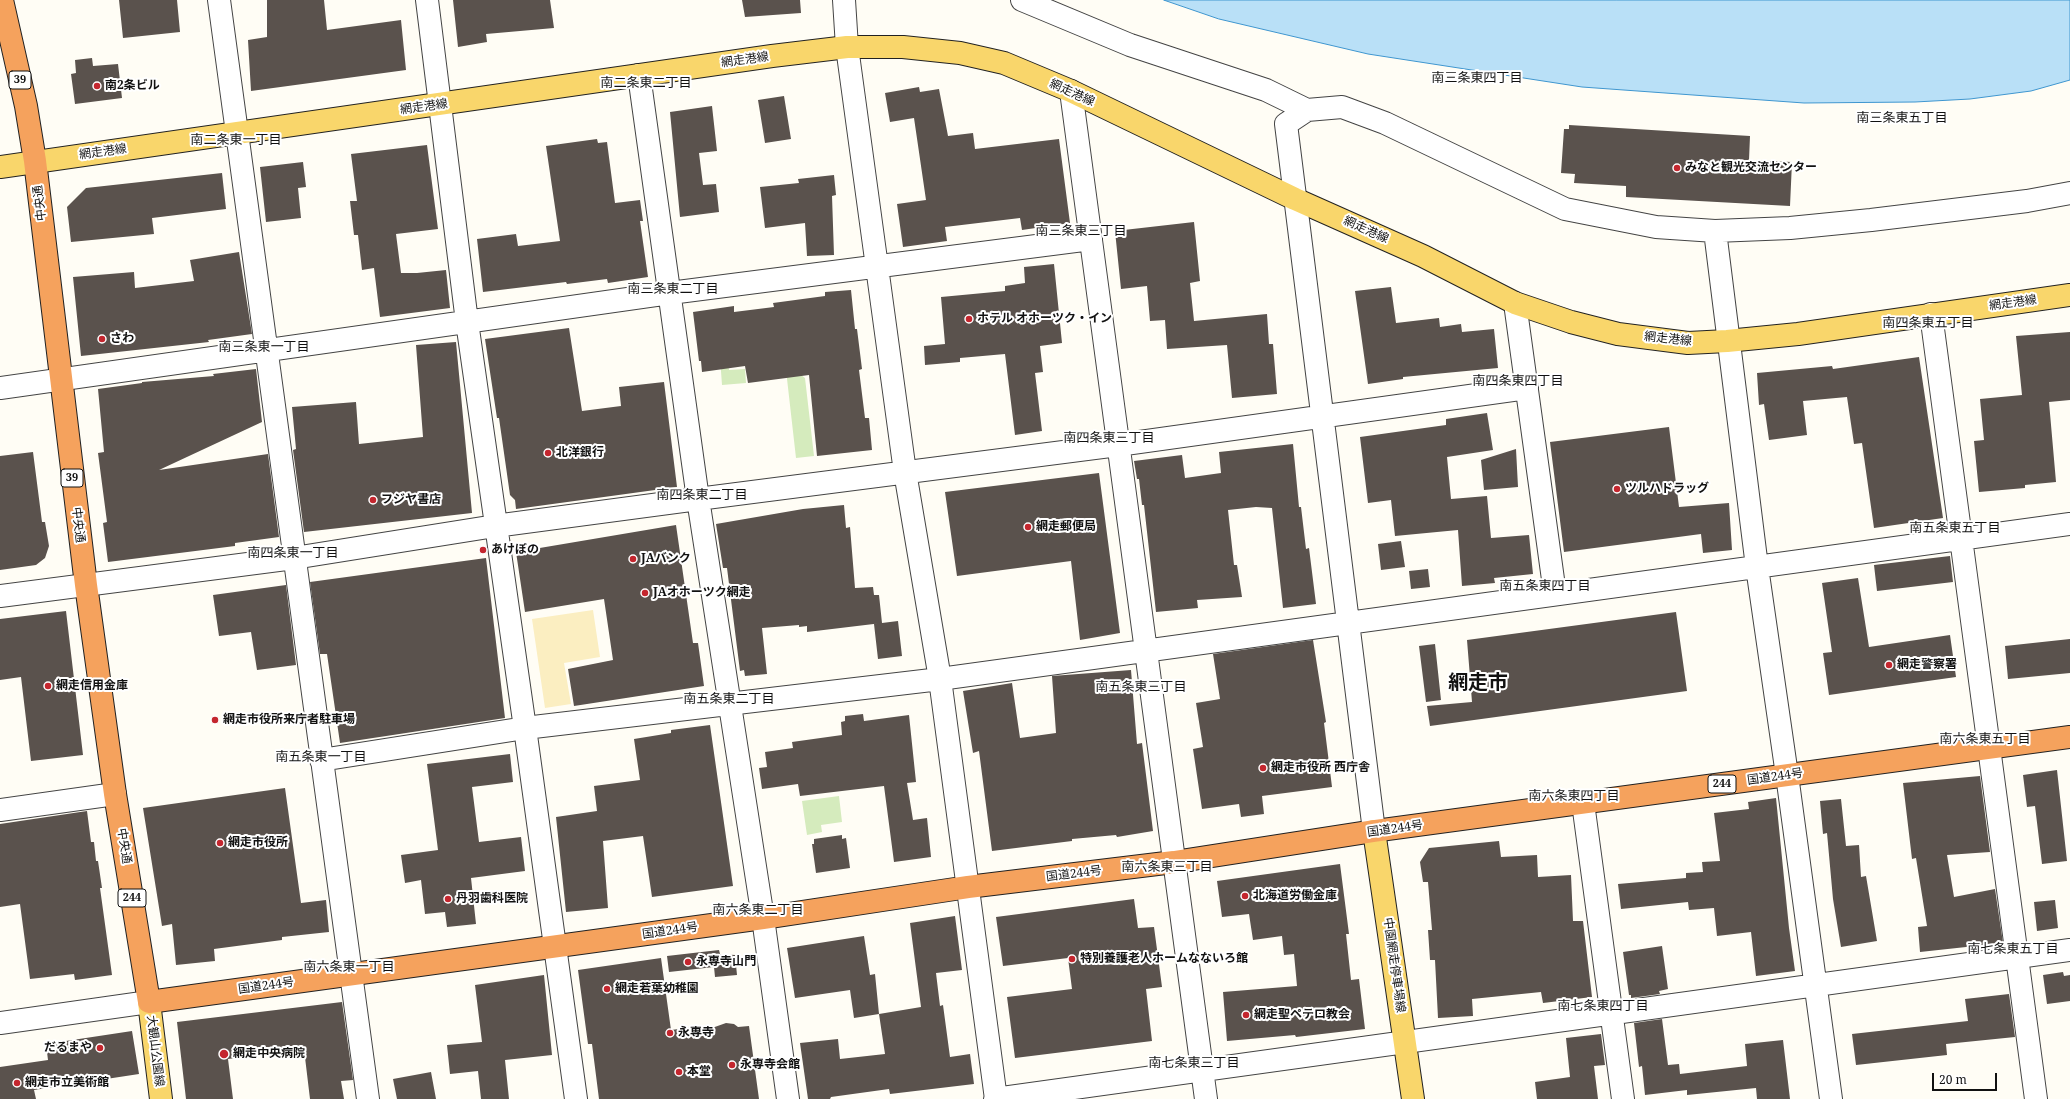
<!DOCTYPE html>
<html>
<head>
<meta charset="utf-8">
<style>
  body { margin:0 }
  #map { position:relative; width:2070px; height:1099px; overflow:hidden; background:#fffdf5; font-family:"Noto Serif",serif }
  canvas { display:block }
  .scale { position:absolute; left:1932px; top:1073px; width:65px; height:18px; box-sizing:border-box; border:2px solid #111; border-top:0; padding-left:5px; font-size:12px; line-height:14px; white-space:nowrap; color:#111; -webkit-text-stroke:3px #fff; paint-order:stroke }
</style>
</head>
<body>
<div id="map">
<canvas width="2070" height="1099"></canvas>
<div class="scale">20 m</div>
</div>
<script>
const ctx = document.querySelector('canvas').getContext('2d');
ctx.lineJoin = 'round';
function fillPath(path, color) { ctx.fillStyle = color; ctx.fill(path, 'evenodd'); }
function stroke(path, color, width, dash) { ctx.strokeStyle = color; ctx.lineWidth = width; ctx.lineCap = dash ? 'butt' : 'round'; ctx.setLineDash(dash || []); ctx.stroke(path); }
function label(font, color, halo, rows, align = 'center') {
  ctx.font = font + ' "Noto Serif","Noto Sans JP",serif'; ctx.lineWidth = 4; ctx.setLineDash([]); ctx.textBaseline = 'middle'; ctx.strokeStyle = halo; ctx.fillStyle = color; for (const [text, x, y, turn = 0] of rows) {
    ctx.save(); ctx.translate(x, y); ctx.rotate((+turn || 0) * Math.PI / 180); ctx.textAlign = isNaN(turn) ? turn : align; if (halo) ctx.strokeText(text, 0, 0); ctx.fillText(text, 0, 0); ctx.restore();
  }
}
fillPath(new Path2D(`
  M 719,344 L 727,344 L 729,370 L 745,369 L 746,383 L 722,385 Z
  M 793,369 L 805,378 L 814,456 L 796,458 L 786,370 Z
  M 839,796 L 842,822 L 821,825 L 822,832 L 807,835 L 802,801 Z`), '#d5ebbd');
fillPath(new Path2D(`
  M 593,610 L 600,657 L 564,663 L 571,704 L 545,708 L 532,619 Z`), '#fbeec1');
const water = new Path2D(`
  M 1164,0 L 2070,0 L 2070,80 L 2031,91 L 1970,99 L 1915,102 L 1804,103 L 1582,87 L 1368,54 L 1219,19 Z`);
fillPath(water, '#b9e0f7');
stroke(water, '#3f96cf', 1);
fillPath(new Path2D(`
  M 119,0 L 177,0 L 180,32 L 123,38 Z
  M 267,0 L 324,0 L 327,30 L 401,20 L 406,70 L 251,91 L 248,40 L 267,37 Z
  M 453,0 L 550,0 L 554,28 L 486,34 L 487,42 L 458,47 Z
  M 742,0 L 800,0 L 801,13 L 745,17 Z
  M 92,58 L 93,66 L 118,64 L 122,98 L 75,104 L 71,74 L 76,73 L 75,60 Z
  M 919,87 L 920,92 L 939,89 L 948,136 L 973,133 L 975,149 L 1059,139 L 1070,223 L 1022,230 L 1020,218 L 945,227 L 947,241 L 903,247 L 897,204 L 926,200 L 914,118 L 890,122 L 885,93 Z
  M 784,96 L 791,139 L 765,143 L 758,100 Z
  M 712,106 L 717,151 L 699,153 L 703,185 L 716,184 L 719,212 L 680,217 L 670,112 Z
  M 1569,125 L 1750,136 L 1749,160 L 1792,162 L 1790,206 L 1626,197 L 1626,186 L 1574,183 L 1575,174 L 1561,173 L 1564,129 L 1569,129 Z
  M 597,139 L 598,143 L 607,142 L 615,203 L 640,200 L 643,221 L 640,221 L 648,277 L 608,283 L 607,279 L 567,284 L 566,282 L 483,292 L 477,239 L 516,234 L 518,246 L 560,241 L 546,146 Z
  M 427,145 L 438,229 L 396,234 L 401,273 L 417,273 L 446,270 L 450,308 L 380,317 L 374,268 L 362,270 L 358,235 L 354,235 L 350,201 L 357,201 L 351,154 Z
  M 303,162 L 306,187 L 298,188 L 301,218 L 266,222 L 260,167 Z
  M 222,173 L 226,209 L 152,218 L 154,234 L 71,242 L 67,207 L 86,188 Z
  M 834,175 L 836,195 L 832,196 L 834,255 L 807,256 L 805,223 L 765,228 L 760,187 L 799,183 L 798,179 Z
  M 1194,222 L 1200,281 L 1190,283 L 1194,321 L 1267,314 L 1269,344 L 1273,344 L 1277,394 L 1232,398 L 1227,345 L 1167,349 L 1165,320 L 1150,321 L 1147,286 L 1121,289 L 1115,231 Z
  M 239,252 L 252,334 L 208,340 L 209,342 L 81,356 L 73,277 L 134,272 L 135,288 L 194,281 L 190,260 Z
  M 1054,264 L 1062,343 L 1040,346 L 1043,372 L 1035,373 L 1042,431 L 1015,435 L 1005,354 L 960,358 L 960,362 L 925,365 L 924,346 L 945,344 L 941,297 L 1005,291 L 1005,286 L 1025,283 L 1024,267 Z
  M 1391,287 L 1396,323 L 1439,318 L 1440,327 L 1461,324 L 1462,332 L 1494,329 L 1498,368 L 1403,377 L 1403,379 L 1368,384 L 1355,291 Z
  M 851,290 L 855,329 L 857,329 L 862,369 L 859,370 L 865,418 L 869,418 L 872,450 L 817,456 L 809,375 L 748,383 L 745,366 L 702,372 L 701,361 L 699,361 L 693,312 L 734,306 L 734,312 L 774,307 L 773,303 L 825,296 L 825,292 Z
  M 569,328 L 582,411 L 621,406 L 619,387 L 664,382 L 677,487 L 516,509 L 515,500 L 510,495 L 499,418 L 497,418 L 485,339 Z
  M 2070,332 L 2070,400 L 2049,402 L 2056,482 L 2025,485 L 2025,488 L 1979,492 L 1974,441 L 1984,440 L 1980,399 L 2022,395 L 2016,336 Z
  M 456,342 L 472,513 L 304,532 L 293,450 L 296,449 L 292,407 L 356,402 L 359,444 L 423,437 L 416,345 Z
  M 1919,357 L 1943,518 L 1874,528 L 1862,443 L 1854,444 L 1847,397 L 1803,401 L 1807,435 L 1769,440 L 1764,404 L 1759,405 L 1757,373 L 1832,366 L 1833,369 Z
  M 256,369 L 262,422 L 159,470 L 268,454 L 279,537 L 235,543 L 235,546 L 108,562 L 103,523 L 107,522 L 98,453 L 104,452 L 98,389 L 142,383 L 142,382 L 214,376 L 213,374 Z
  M 1487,413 L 1493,450 L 1447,457 L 1451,499 L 1487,496 L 1491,538 L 1529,535 L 1533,574 L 1494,578 L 1495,583 L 1462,586 L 1458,530 L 1395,536 L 1391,500 L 1368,503 L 1360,437 L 1446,425 L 1446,419 Z
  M 1669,427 L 1679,507 L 1729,503 L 1732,550 L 1703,553 L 1701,534 L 1564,552 L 1550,442 Z
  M 1293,444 L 1299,507 L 1301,507 L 1306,549 L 1309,548 L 1316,604 L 1283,608 L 1272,508 L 1256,507 L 1228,510 L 1234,565 L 1237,565 L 1242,597 L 1197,600 L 1198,608 L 1156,612 L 1144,505 L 1142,505 L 1139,479 L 1137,479 L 1134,461 L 1182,455 L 1185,478 L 1221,473 L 1219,452 Z
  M 1516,449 L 1518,487 L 1484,490 L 1481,460 Z
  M 33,452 L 42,522 L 45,522 L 49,546 L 45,558 L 36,565 L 0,570 L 0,456 Z
  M 1099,473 L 1120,633 L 1080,640 L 1071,561 L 957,576 L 945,492 Z
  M 844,505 L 846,528 L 850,527 L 855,588 L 873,587 L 874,595 L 879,595 L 882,623 L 807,632 L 807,626 L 799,627 L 799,625 L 762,628 L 767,674 L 745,676 L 744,670 L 740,671 L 727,568 L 723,568 L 716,524 L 803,509 Z
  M 676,525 L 693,643 L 698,643 L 704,686 L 574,706 L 568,669 L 613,660 L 604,599 L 525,612 L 516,552 Z
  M 1401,541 L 1405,567 L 1381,570 L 1378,544 Z
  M 1950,556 L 1953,582 L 1877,591 L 1874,565 Z
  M 486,558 L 505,718 L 340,743 L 327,654 L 320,654 L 310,582 Z
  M 1428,569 L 1430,587 L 1411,589 L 1409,571 Z
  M 1858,578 L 1869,647 L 1950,635 L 1956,677 L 1829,695 L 1823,653 L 1832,652 L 1822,583 Z
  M 286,585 L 296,665 L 257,670 L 251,632 L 219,636 L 213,595 Z
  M 66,611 L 83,755 L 31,761 L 21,677 L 0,680 L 0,619 Z
  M 1676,612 L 1687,691 L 1430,726 L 1427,706 L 1472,702 L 1467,640 Z
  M 898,621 L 902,656 L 878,659 L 874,624 Z
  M 2070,639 L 2070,673 L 2008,679 L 2005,646 Z
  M 1313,640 L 1326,722 L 1324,723 L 1332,787 L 1262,796 L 1264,814 L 1241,817 L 1239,804 L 1202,809 L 1193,749 L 1203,747 L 1196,703 L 1220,699 L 1213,654 Z
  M 1435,644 L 1441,700 L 1426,702 L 1419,646 Z
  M 1131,670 L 1137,744 L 1142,743 L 1153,831 L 1117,837 L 1116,835 L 1072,839 L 1072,841 L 992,851 L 979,751 L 973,753 L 963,691 L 1012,683 L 1020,738 L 1056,733 L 1052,676 Z
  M 863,714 L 864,721 L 909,715 L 916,782 L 907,783 L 913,820 L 927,818 L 931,857 L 894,862 L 884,786 L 800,796 L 798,784 L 762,789 L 759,768 L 767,767 L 765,752 L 793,748 L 792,742 L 842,735 L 841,722 L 845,721 L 845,716 Z
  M 710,725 L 733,886 L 652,897 L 643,836 L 603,841 L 608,908 L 566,912 L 556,817 L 597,811 L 594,786 L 640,780 L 634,739 L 671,733 L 671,730 Z
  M 510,754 L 513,782 L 472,787 L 479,842 L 521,837 L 525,871 L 471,878 L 476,924 L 447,927 L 445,912 L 425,914 L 421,880 L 405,883 L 401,855 L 438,850 L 427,764 Z
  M 2057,770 L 2067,861 L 2042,864 L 2035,806 L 2027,807 L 2023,775 Z
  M 1980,776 L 1990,852 L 1947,855 L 1954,897 L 1995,889 L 2003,943 L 1920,952 L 1918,927 L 1927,926 L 1916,858 L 1912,859 L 1903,783 Z
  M 285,788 L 301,903 L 326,900 L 329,932 L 282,937 L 282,940 L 214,949 L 215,961 L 176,965 L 172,924 L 162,926 L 143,808 Z
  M 1776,798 L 1789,928 L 1795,971 L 1756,976 L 1751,932 L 1717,936 L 1714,908 L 1689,910 L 1688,902 L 1621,909 L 1618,884 L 1686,878 L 1686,873 L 1703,872 L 1702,862 L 1720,861 L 1714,813 L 1749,809 L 1748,802 Z
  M 1841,799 L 1846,846 L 1859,845 L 1861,877 L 1866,876 L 1877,941 L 1841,947 L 1833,899 L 1827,833 L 1823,834 L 1820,801 Z
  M 87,811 L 91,842 L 94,842 L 96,861 L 98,861 L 102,888 L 100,888 L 112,975 L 75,980 L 74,974 L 30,979 L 20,904 L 0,907 L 0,824 Z
  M 842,835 L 842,839 L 846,838 L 850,868 L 816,873 L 812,844 L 814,844 L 814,839 Z
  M 1499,841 L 1501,857 L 1537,855 L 1538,877 L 1571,875 L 1573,921 L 1583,921 L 1592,997 L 1543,1003 L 1541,992 L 1472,999 L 1473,1016 L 1438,1018 L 1435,960 L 1430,960 L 1428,930 L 1432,930 L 1428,882 L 1423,882 L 1420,862 L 1429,848 Z
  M 1340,864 L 1349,934 L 1346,934 L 1351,980 L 1359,979 L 1365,1029 L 1296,1037 L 1295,1035 L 1227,1041 L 1223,992 L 1297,986 L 1294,954 L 1284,955 L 1282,936 L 1253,940 L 1249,914 L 1222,917 L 1217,881 Z
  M 1134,899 L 1138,928 L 1154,927 L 1162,987 L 1146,989 L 1152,1041 L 1015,1058 L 1007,997 L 1072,989 L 1068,958 L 1003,966 L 996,917 Z
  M 2055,900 L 2058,928 L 2037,931 L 2034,902 Z
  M 955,916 L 962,970 L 936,973 L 940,1006 L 943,1005 L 950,1057 L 970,1054 L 974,1084 L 890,1094 L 889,1089 L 831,1097 L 830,1099 L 808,1099 L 800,1043 L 838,1039 L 840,1059 L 885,1054 L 879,1014 L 921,1007 L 910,923 Z
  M 864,936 L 870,975 L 875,974 L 879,1014 L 854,1018 L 850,990 L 795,998 L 787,948 Z
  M 1662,946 L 1668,989 L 1659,991 L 1660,994 L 1631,998 L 1631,995 L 1629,995 L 1623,952 Z
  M 719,950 L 720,954 L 735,955 L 737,975 L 715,977 L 714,967 L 669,972 L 667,956 Z
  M 661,958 L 671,1030 L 694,1027 L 695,1034 L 726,1023 L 734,1024 L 738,1027 L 749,1026 L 759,1099 L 599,1099 L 592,1044 L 588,1044 L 578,970 Z
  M 2063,972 L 2064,976 L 2070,975 L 2070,1001 L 2047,1004 L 2043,975 Z
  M 544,975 L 552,1055 L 505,1060 L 509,1099 L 481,1099 L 478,1071 L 450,1074 L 447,1045 L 482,1042 L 475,985 Z
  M 2009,994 L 2015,1037 L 1946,1044 L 1947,1055 L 1856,1065 L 1852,1034 L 1968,1021 L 1965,999 Z
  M 342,1002 L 353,1080 L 341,1081 L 344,1099 L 310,1099 L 304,1049 L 228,1059 L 233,1099 L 186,1099 L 177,1022 Z
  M 1662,1019 L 1668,1065 L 1679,1064 L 1680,1074 L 1747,1066 L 1745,1044 L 1783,1040 L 1790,1099 L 1757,1099 L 1756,1088 L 1687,1095 L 1687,1090 L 1645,1095 L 1642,1066 L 1639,1067 L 1634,1023 Z
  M 132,1031 L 139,1074 L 34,1090 L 36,1099 L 0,1099 L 0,1067 L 48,1060 L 46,1044 Z
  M 1601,1034 L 1605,1065 L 1594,1066 L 1598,1099 L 1537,1099 L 1535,1082 L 1570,1077 L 1566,1038 Z
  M 431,1072 L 436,1099 L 397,1099 L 393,1079 Z`), '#5a524d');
const minor = new Path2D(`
  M 219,0 L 368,1099
  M 427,0 L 467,322 L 525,728 L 576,1099
  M 844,0 L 847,47 L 905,472 L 940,679 L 996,1099
  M 1022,0 L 1130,45 L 1266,90 L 1307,110
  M 639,75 L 698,499 L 763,918 L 788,1099
  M 1071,91 L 1206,1099
  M 1715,231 L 1757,567 L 1787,775 L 1831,1099
  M 1515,303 L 1555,594
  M 1931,314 L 2036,1099
  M 0,388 L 670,293 L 1091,239
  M 0,596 L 294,558 L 495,526 L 698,499 L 1118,445 L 1527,388
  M 321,760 L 525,728 L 940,679 L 2070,524
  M 1583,803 L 1623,1099
  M 0,810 L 115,794
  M 1374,831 L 1286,124 L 1307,110 L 1342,107 L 1385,123 L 1565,209 L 1656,227 L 1715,231 L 1790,228 L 1871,220 L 2027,201 L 2070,193
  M 0,1023 L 149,1002
  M 995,1099 L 2070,950`);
const major = new Path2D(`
  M 0,167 L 772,56 L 847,47 L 903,47 L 960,53 L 1004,63 L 1071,91 L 1295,199 L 1423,256 L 1515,303 L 1571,322 L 1618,334 L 1688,343 L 1727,341 L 1798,334 L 2070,295
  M 1374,831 L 1413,1099
  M 149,1002 L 161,1099`);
const highway = new Path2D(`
  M 2,0 L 26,106 L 35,161 L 86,585 L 115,794 L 149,1002 L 763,918 L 968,887 L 1174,862 L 1374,831 L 2070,737`);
stroke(minor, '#444', 24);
stroke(major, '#222', 24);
stroke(highway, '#222', 24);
stroke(minor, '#fff', 22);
stroke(major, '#f9d66b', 22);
stroke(highway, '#f5a25d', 22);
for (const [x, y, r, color] of [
  [97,86,4,"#c4262e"],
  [1677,168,4,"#c4262e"],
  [969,319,4,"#c4262e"],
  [102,339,4,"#c4262e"],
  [548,453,4,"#c4262e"],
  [1617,489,4,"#c4262e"],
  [373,500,4,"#c4262e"],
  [1028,527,4,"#c4262e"],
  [483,550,4,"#c4262e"],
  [633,559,4,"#c4262e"],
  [645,593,4,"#c4262e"],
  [1889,665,4,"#c4262e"],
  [48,686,4,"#c4262e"],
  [215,720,4,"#c4262e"],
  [1263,768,4,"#c4262e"],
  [220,843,4,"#c4262e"],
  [1245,896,4,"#c4262e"],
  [448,899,4,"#c4262e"],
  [1072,959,4,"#c4262e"],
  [688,962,4,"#c4262e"],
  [607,989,4,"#c4262e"],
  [1246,1015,4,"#c4262e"],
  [670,1033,4,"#c4262e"],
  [100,1048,4,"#c4262e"],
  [224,1054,5,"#c4262e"],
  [732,1065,4,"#c4262e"],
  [679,1072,4,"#c4262e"],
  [17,1083,4,"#c4262e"]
]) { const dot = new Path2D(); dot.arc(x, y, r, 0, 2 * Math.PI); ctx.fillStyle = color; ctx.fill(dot); stroke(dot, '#fff', 1.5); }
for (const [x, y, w] of [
  [20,80,22],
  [72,478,22],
  [1722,784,28],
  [132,898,28]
]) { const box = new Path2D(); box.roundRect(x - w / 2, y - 9, w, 18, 3); ctx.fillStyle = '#fff'; ctx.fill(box); stroke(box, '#111', 1); }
label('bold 11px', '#111', null, [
  ["39",20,80],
  ["39",72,478],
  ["244",1722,784],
  ["244",132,898]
]);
label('12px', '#111', '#fff', [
  ["網走港線",745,60,-8],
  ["網走港線",1072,93,24],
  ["網走港線",424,107,-8],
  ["網走港線",103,152,-8],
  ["中央通",40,203,-97],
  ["網走港線",1366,230,24],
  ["網走港線",2013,303,-8],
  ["網走港線",1668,339,6],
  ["中央通",78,525,83],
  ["国道244号",1775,777,-8],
  ["国道244号",1395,829,-8],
  ["中央通",124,846,81],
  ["国道244号",1074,874,-7],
  ["国道244号",670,931,-8],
  ["中園網走停車場線",1394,965,82],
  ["国道244号",266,986,-8],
  ["大観山公園線",155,1051,83]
]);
label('bold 12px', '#111', '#fff', [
  ["南2条ビル",105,86],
  ["みなと観光交流センター",1685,168],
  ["ホテル オホーツク・イン",977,319],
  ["さわ",110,339],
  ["北洋銀行",556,453],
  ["ツルハドラッグ",1625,489],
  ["フジヤ書店",381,500],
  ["網走郵便局",1036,527],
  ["あけぼの",491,550],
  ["JAバンク",641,559],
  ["JAオホーツク網走",653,593],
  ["網走警察署",1897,665],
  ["網走信用金庫",56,686],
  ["網走市役所来庁者駐車場",223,720],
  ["網走市役所 西庁舎",1271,768],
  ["網走市役所",228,843],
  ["北海道労働金庫",1253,896],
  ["丹羽歯科医院",456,899],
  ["特別養護老人ホームなないろ館",1080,959],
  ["永専寺山門",696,962],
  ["網走若葉幼稚園",615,989],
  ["網走聖ペテロ教会",1254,1015],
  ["永専寺",678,1033],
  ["だるまや",92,1048,"right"],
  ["網走中央病院",233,1054],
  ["永専寺会館",740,1065],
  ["本堂",687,1072],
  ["網走市立美術館",25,1083]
], 'left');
label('13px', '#111', '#fff', [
  ["南三条東四丁目",1477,78],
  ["南二条東二丁目",646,83],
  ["南三条東五丁目",1902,118],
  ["南二条東一丁目",236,140],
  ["南三条東三丁目",1081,231],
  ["南三条東二丁目",673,289],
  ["南四条東五丁目",1928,323],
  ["南三条東一丁目",264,347],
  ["南四条東四丁目",1518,381],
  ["南四条東三丁目",1109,438],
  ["南四条東二丁目",702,495],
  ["南五条東五丁目",1955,528],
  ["南四条東一丁目",293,553],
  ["南五条東四丁目",1545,586],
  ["南五条東三丁目",1141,687],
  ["南五条東二丁目",729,699],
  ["南六条東五丁目",1985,739],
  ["南五条東一丁目",321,757],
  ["南六条東四丁目",1574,796],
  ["南六条東三丁目",1167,867],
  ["南六条東二丁目",758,910],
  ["南七条東五丁目",2013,949],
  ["南六条東一丁目",349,967],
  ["南七条東四丁目",1603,1006],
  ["南七条東三丁目",1194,1063]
]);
label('bold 20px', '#111', '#fff', [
  ["網走市",1478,683]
]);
</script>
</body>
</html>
